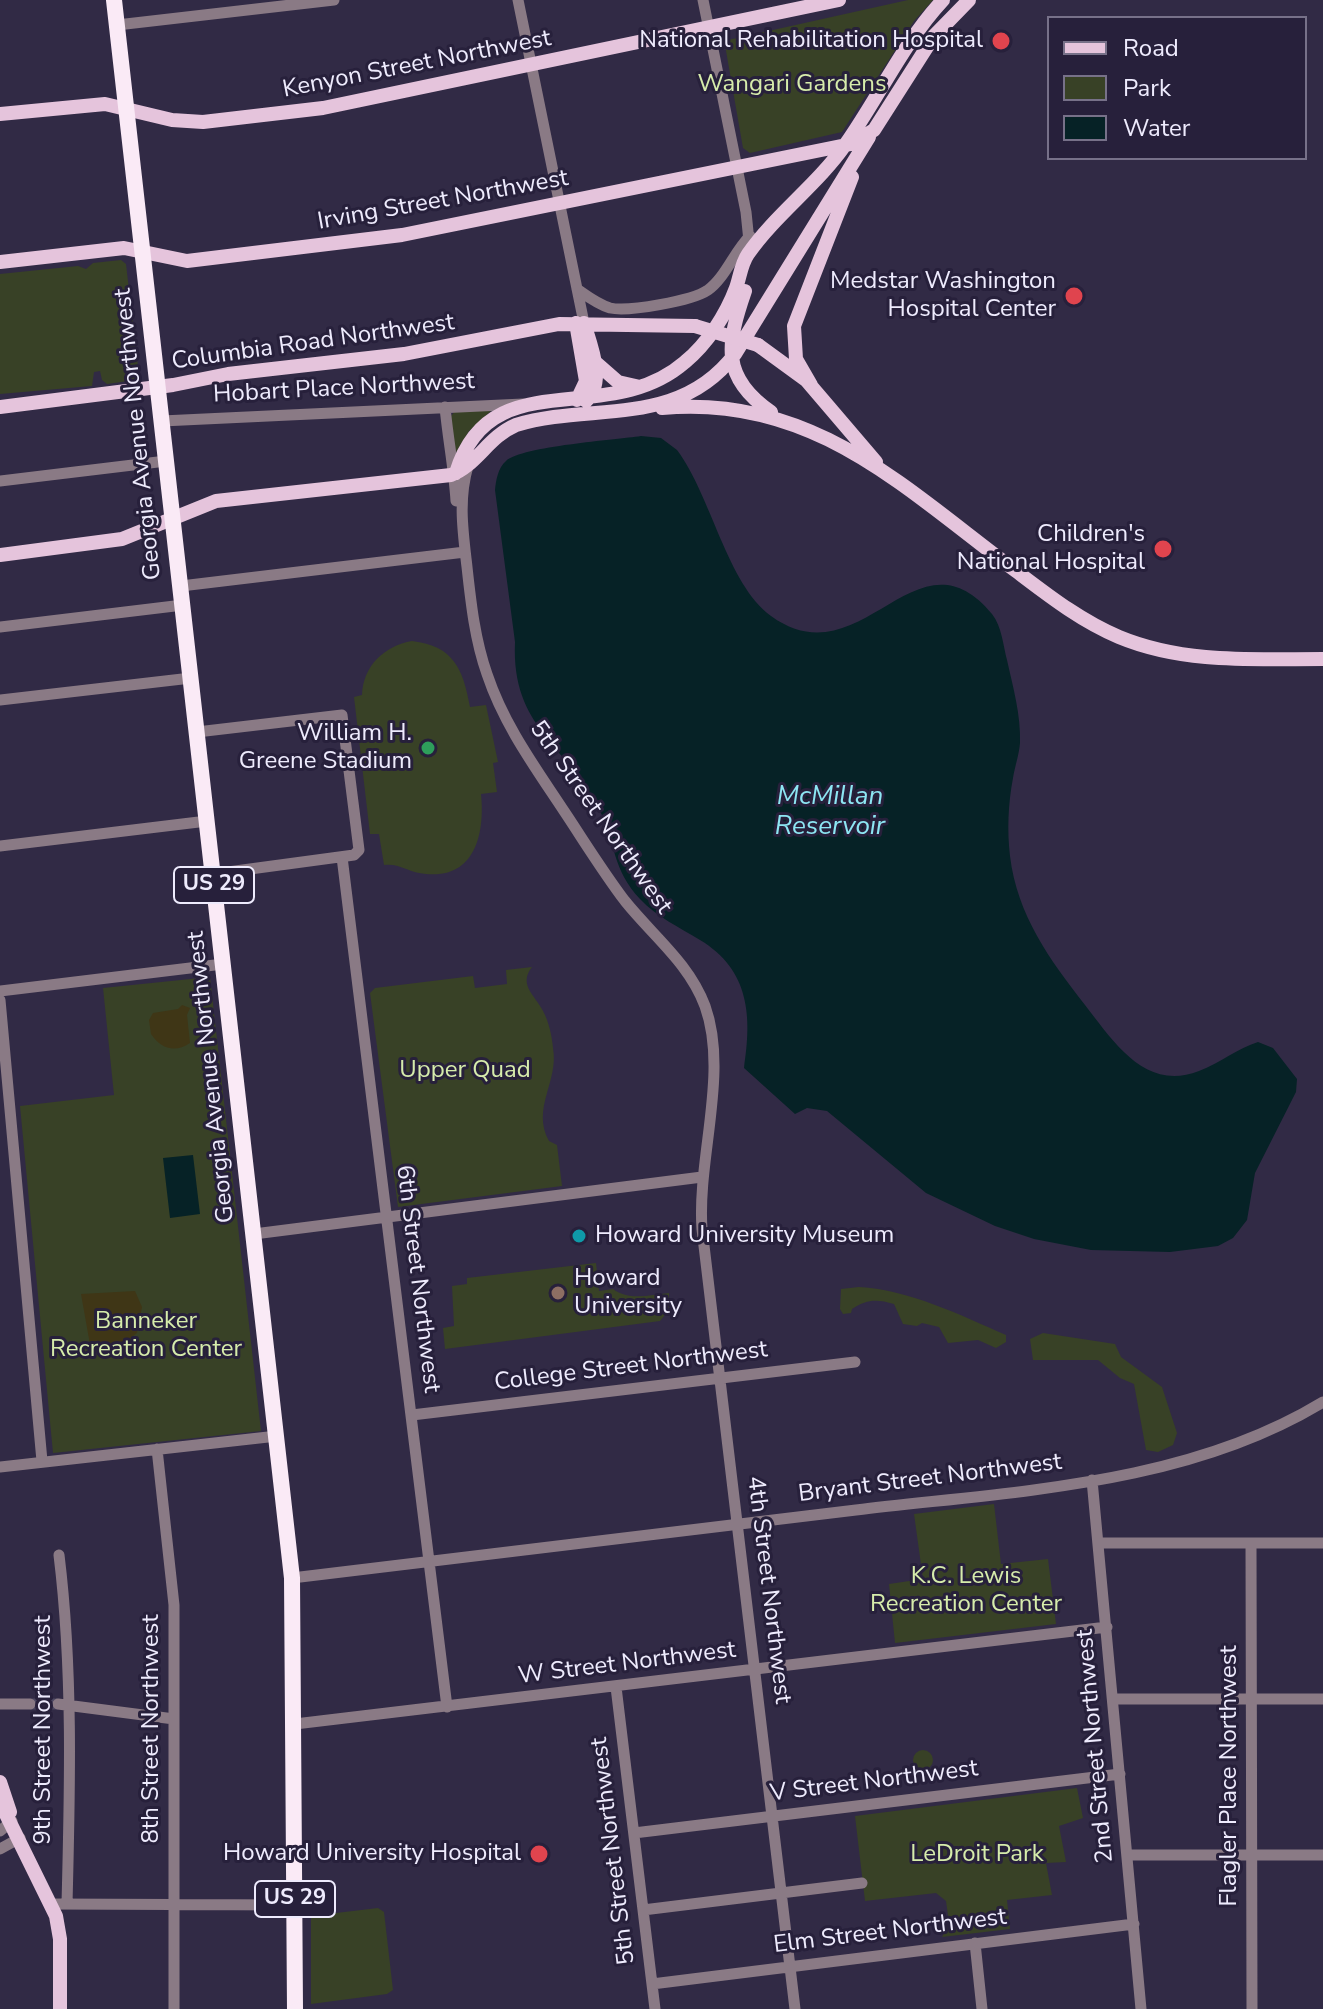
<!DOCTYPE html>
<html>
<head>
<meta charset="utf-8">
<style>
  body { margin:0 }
  #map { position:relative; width:1323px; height:2009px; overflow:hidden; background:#312a45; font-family:"Nunito Sans",sans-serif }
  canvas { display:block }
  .legend { position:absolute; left:1047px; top:16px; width:260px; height:144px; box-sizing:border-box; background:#27203b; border:2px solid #777189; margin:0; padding:10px 14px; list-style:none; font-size:24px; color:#eeebfd }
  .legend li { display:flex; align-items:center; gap:16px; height:40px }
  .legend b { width:40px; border:2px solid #777189 }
</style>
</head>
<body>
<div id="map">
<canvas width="1323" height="2009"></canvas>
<ul class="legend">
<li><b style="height:10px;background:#e5c4dc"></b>Road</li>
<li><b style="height:22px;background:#384126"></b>Park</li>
<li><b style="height:22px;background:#062226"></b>Water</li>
</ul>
</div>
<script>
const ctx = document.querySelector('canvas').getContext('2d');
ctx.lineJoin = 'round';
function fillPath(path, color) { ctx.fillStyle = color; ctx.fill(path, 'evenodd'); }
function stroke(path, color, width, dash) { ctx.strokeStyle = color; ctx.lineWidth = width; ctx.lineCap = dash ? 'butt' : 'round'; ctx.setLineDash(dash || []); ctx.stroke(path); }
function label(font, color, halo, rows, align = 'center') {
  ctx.font = font + ' "Nunito Sans",sans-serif'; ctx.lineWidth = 6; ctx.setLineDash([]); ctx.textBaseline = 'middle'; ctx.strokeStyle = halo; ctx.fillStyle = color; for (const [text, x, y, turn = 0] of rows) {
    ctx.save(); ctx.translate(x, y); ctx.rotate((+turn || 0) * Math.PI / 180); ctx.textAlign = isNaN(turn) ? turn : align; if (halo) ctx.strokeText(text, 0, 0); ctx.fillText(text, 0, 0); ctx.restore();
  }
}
fillPath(new Path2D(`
  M 908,0 L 933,0 L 914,21 L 842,132 L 750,153 L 743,148 L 725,45 L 728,40 Z
  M 121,260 L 126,264 L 139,375 L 135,380 L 107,384 L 102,380 L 100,371 L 94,372 L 92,386 L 0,394 L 0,274 L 78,266 L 86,269 L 93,263 Z
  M 455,411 L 491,411 L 469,431 L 455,454 L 451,416 Z
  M 412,641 C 454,646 463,669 470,707 L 486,705 L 498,762 L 493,763 L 497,792 L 481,794 C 485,832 476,879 426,874 C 409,873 400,863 384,865 L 379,834 L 370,834 L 354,697 L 362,695 C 363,666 384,646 412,641 Z
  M 532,967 C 518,985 535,995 543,1011 C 549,1022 552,1036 553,1048 C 559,1082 531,1108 549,1141 L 557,1145 L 562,1186 L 398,1207 L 370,993 L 375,988 L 473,976 L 475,988 L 507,984 L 506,970 Z
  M 210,977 L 261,1431 L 53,1453 L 20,1106 L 114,1095 L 103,988 Z
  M 596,1263 L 599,1291 L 613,1289 C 629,1301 650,1295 669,1293 L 669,1310 L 660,1321 L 445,1349 L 443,1328 L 454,1326 L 452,1286 L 467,1284 L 467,1278 Z
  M 859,1287 C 910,1290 960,1315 1006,1335 L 1006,1342 L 996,1348 L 978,1340 L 948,1343 L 939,1327 L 922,1323 L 917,1326 L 903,1324 L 894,1304 C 877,1299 867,1299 852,1309 L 851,1313 L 843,1314 L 840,1309 L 841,1289 Z
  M 1043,1333 L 1115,1344 L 1121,1357 L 1162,1387 L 1177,1433 L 1173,1445 L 1158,1452 L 1146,1450 L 1134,1384 L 1120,1378 L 1098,1360 L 1033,1360 L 1030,1339 Z
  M 994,1504 L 1001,1564 L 1048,1559 L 1056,1624 L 895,1643 L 889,1584 L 923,1579 L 914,1514 Z
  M913 1760a10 10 0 1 1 20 0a10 10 0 1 1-20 0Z
  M 1077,1788 L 1083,1818 L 1059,1826 L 1066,1862 L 1046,1863 L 1052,1895 L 1007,1900 L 1010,1929 L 942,1937 L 949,1923 L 946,1901 L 936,1893 L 865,1901 L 855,1816 Z
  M 378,1908 L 384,1912 L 393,1990 L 387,1994 L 311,2004 L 311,1916 Z`), '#384126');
fillPath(new Path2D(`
  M 182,1005 L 190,1008 L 187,1015 L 190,1043 C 175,1053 161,1049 151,1034 L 149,1020 L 153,1013 L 178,1009 Z
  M 135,1291 L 142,1307 L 137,1333 L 118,1348 L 91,1350 L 81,1294 Z`), '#3f3616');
fillPath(new Path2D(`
  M 641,436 L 661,438 L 677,450 C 711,495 727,584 771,616 C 862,682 916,522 992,614 C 1002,627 1003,645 1007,660 C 1013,687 1021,715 1020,743 C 1019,755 1015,766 1013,778 C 1008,804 1007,831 1010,856 C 1017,915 1050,960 1085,1005 C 1114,1042 1145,1092 1199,1071 C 1220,1063 1238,1048 1258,1042 L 1273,1048 L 1297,1079 L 1296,1092 L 1255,1173 L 1247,1220 L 1233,1238 L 1218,1246 L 1170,1252 L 1091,1250 L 1034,1239 L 995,1226 L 926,1193 L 827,1111 L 807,1108 L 795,1114 L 744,1068 C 752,1017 750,970 700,940 C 679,927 657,917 640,899 C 612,869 616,844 600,811 C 568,745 511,729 515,642 L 495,490 C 496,480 498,468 506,461 C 523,446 615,440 641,436 Z
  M 193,1155 L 200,1214 L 170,1218 L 163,1158 Z`), '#062226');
stroke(new Path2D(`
  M 30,1704 L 58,1704`), '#4d4761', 11, [11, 5.5]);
stroke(new Path2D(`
  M 518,0 L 584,323
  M 703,0 L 746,212 L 750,251
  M 117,25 L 334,0
  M 577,289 C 587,296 597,304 610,308 C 628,312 692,301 708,290 C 725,278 734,252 750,236
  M 445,407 C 448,439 454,469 456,501
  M 162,421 L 523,404
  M 468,466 C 458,500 463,532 467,567 C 471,604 475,640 487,674 C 504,725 535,767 564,811 C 584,841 603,872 625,901 C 653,936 689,963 705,1006 C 729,1073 697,1158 702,1229 L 795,2009
  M 0,481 L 166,461
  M 181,586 L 465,552
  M 0,627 L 183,605
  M 0,700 L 191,678
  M 197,732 L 342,715 L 359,850 L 354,855 L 213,874
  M 0,846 L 207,821
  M 342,857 L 447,1707
  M 0,991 L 223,964
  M 0,1000 L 42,1461
  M 254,1234 L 702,1177
  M 412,1415 L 855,1362
  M 157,1449 L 174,1605 L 174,2009
  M 0,1467 L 277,1436
  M 1092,1480 L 1141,2009
  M 1099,1543 L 1323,1543
  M 1251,1543 L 1252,2009
  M 59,1555 C 73,1669 70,1789 67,1904
  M 292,1578 C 480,1554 668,1534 856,1510 C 1012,1491 1185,1486 1323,1402
  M 616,1687 L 655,2009
  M 1113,1699 L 1323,1699
  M 0,1704 L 30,1704
  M 58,1704 L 174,1719
  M 295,1724 L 1107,1627
  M 0,1831 L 12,1821
  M 634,1833 L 1120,1774
  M 0,1849 L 20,1838
  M 1128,1855 L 1323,1855
  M 51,1904 L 295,1905
  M 643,1910 L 862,1883
  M 975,1943 L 982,2009
  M 652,1984 L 1134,1924`), '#8a7a85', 11);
stroke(new Path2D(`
  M 0,114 L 105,104 L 172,120 L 203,122 L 323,108 L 839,0
  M 0,262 L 124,248 L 187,261 L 402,235 L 851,144 L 874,130 L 934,36 L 969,0
  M 745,291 C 727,343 720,377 771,412
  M 576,323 L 586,381 L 577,400
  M 584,323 C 591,346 606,382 586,401
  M 758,345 L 806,380 L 876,462
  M 594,361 L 618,382 L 640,387
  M 811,385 L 796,359 L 794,326 L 852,177
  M 0,407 L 173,385 L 228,374 L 404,354 L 559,324 L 695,326
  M 662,408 C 813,394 904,488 1016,571 C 1049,596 1081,621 1119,637 C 1184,664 1254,659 1323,659
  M 456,473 C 490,360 607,430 685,362 C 707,344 726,315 736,288 C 740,277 741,264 748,254 C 776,214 817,185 845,145 C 879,97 903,43 943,0
  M 0,555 L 122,539 L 216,501 L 451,475 C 477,465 488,437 516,425 C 592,402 678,429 735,354 L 869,137
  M 0,1782 L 10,1812
  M 0,1802 L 56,1916 L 60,1939 L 60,2009`), '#e5c4dc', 14);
stroke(new Path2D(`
  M 114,0 L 292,1578 L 295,2009`), '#faeaf6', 16);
stroke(new Path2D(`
  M 695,326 L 758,345`), '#e5c4dc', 14);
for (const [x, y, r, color] of [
  [1001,41,10,"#e0444e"],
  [1074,296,10,"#e0444e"],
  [1163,549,10,"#e0444e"],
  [428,748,8,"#2e9e5b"],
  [579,1236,8,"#0f9aa8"],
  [558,1293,8,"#8d6e63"],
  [539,1854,10,"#e0444e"]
]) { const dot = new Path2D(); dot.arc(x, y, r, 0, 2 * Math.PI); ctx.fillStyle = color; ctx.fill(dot); stroke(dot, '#27203b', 3); }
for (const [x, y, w] of [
  [214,885,80],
  [295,1899,80]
]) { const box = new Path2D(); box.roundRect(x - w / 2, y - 18, w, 36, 6); ctx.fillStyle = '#27203b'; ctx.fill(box); stroke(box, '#eeebfd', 2); }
label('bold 22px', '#eeebfd', null, [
  ["US 29",214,885],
  ["US 29",295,1899]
]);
label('24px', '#eeebfd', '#27203b', [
  ["National Rehabilitation Hospital",983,41],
  ["Medstar Washington",1056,282],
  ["Hospital Center",1056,310],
  ["Children's",1145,535],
  ["National Hospital",1145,563],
  ["William H.",412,734],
  ["Greene Stadium",412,762],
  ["Howard University Museum",595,1236,"left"],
  ["Howard",574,1279,"left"],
  ["University",574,1307,"left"],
  ["Howard University Hospital",521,1854]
], 'right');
label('24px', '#eeebfd', '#27203b', [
  ["Kenyon Street Northwest",417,65,-11],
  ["Irving Street Northwest",443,201,-10],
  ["Columbia Road Northwest",313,343,-8],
  ["Hobart Place Northwest",344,389,-3],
  ["Georgia Avenue Northwest",139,434,-96],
  ["5th Street Northwest",600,818,55],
  ["Georgia Avenue Northwest",212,1077,-96],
  ["6th Street Northwest",417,1279,83],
  ["College Street Northwest",631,1367,-7],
  ["Bryant Street Northwest",930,1479,-7],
  ["4th Street Northwest",768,1590,83],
  ["W Street Northwest",627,1664,-7],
  ["8th Street Northwest",152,1729,-90],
  ["9th Street Northwest",44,1730,-90],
  ["2nd Street Northwest",1096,1746,-95],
  ["Flagler Place Northwest",1230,1776,-90],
  ["V Street Northwest",874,1782,-7],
  ["5th Street Northwest",614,1851,-97],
  ["Elm Street Northwest",890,1932,-7]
]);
label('24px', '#d6ecab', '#27203b', [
  ["Wangari Gardens",792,85],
  ["Upper Quad",465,1071],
  ["Banneker",146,1322],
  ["Recreation Center",146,1350],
  ["K.C. Lewis",966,1577],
  ["Recreation Center",966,1605],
  ["LeDroit Park",977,1855]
]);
label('italic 26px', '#8de6f3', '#27203b', [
  ["McMillan",830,798],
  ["Reservoir",830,828]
]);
</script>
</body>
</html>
